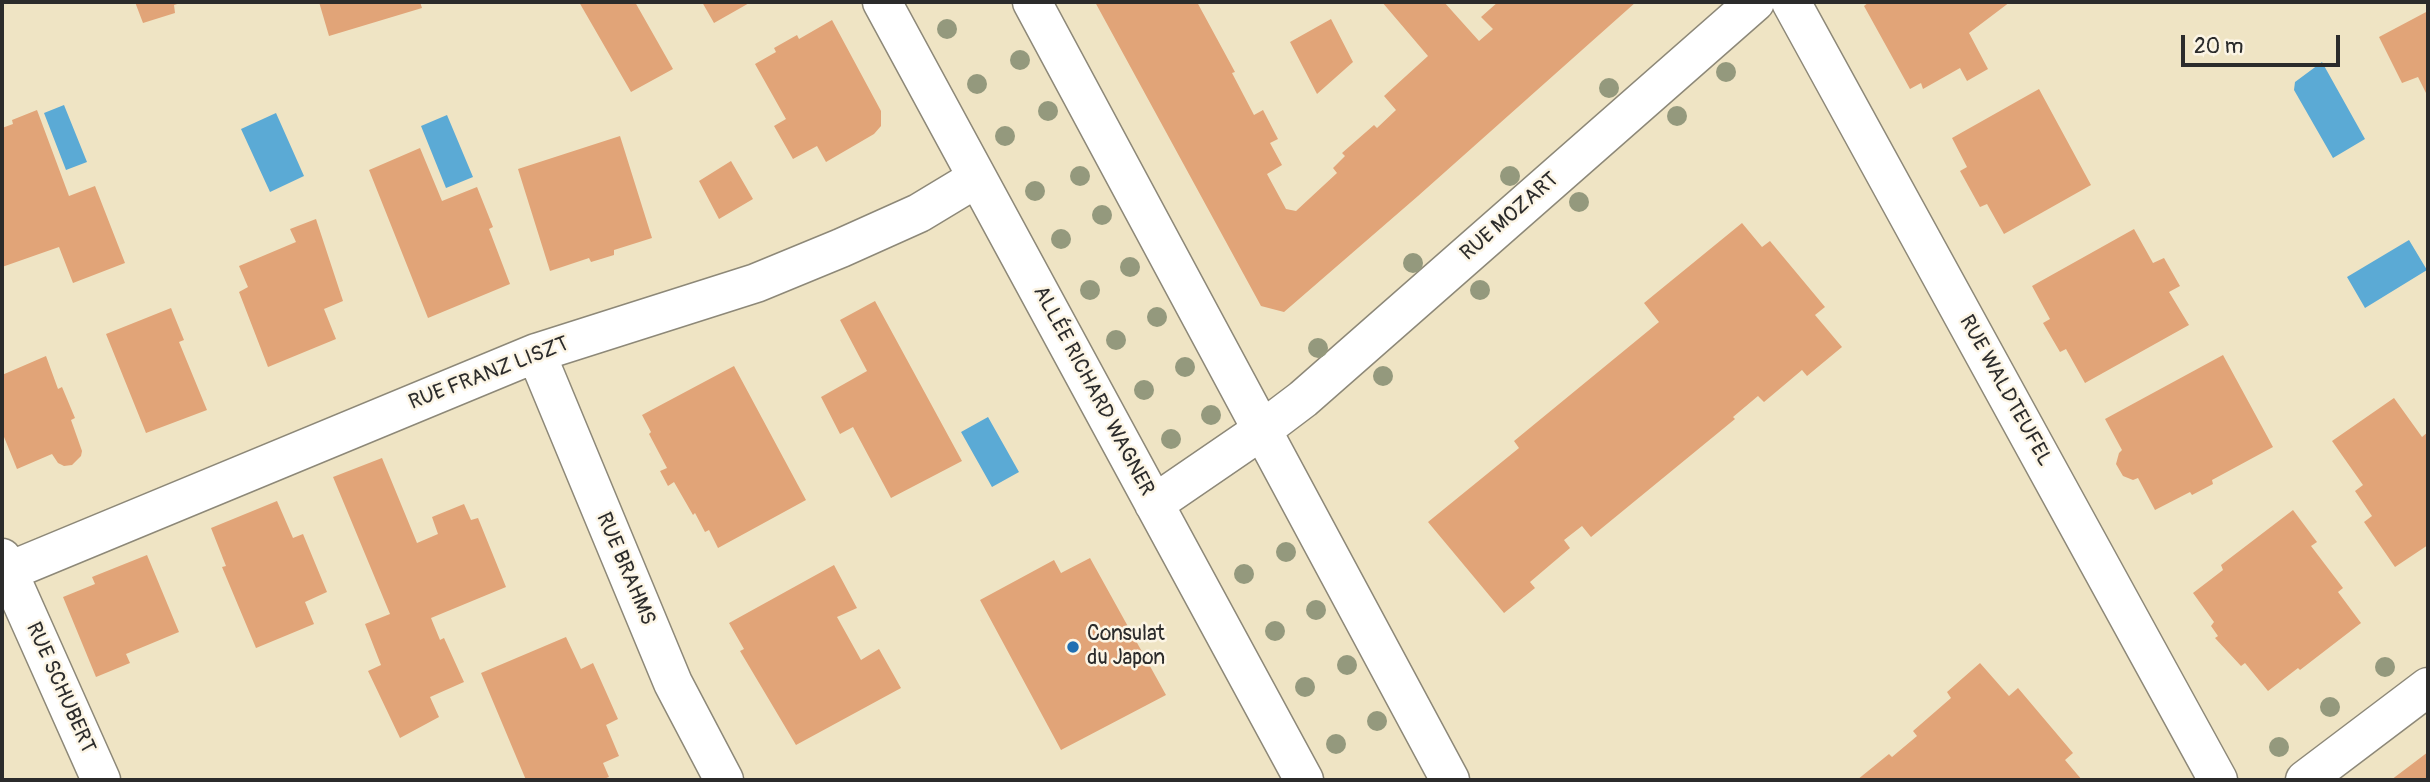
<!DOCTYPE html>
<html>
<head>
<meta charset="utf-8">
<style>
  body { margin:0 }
  #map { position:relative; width:2430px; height:782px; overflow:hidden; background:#efe4c4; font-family:Pangolin,sans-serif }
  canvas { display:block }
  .frame { position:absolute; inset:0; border:4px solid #2b2b2b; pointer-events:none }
  .scale { position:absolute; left:2181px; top:35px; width:159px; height:32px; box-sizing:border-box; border:4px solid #2b2b2b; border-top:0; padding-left:9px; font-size:21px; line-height:24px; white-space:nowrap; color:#2b2b2b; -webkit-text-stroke:5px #fcf5e5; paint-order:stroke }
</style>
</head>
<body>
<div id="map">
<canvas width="2430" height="782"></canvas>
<div class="frame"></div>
<div class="scale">20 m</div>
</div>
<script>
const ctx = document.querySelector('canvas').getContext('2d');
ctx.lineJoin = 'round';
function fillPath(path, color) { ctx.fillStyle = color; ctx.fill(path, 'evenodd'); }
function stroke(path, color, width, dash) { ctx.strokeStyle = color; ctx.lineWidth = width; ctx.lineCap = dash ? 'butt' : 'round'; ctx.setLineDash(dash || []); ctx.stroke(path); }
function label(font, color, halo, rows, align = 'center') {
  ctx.font = font + ' Pangolin,sans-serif'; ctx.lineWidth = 5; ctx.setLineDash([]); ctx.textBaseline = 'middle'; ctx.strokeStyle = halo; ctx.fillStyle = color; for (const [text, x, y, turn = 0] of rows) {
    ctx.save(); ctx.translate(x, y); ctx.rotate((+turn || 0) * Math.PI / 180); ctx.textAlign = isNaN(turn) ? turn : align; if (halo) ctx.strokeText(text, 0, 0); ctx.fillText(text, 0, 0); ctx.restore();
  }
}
fillPath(new Path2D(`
  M 2322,62 L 2365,139 L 2333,158 L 2294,90 L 2295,82 Z
  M 64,105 L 87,162 L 66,170 L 44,113 Z
  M 276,113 L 304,176 L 270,192 L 241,129 Z
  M 447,115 L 473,177 L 446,188 L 421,126 Z
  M 2409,240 L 2427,270 L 2365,308 L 2347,277 Z
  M 988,417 L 1019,472 L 992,487 L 961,432 Z`), '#5baad5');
fillPath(new Path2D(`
  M 135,2 L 184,2 L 174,5 L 175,13 L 143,23 Z
  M 319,2 L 420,2 L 422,8 L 329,36 Z
  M 579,2 L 635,2 L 673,69 L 631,92 Z
  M 702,2 L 751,2 L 714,23 Z
  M 1095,2 L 1197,2 L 1235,72 L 1232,73 L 1254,115 L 1263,110 L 1278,139 L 1270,143 L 1282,165 L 1267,174 L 1286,209 L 1296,211 L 1337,173 L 1333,168 L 1345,156 L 1342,153 L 1374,125 L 1377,128 L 1396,110 L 1384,96 L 1428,56 L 1382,2 L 1444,2 L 1479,41 L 1493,29 L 1481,17 L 1498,2 L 1636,2 L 1418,196 L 1284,312 L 1261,306 Z
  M 1869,2 L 2010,2 L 1969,33 L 1988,69 L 1967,81 L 1960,68 L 1923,89 L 1921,83 L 1910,89 L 1864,6 Z
  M 2428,11 L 2428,97 L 2418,77 L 2402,83 L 2379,37 Z
  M 1331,19 L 1353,62 L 1317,94 L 1290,42 Z
  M 832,20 L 881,111 L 881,126 L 874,134 L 826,162 L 817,146 L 793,159 L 774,126 L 786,119 L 755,64 L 776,52 L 774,48 L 797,35 L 799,39 Z
  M 2039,89 L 2091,185 L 2004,234 L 1987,204 L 1980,207 L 1960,171 L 1967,167 L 1952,138 Z
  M 37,110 L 69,196 L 95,186 L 125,263 L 73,283 L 59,247 L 2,267 L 2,128 L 13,124 L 12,120 Z
  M 620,136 L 652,238 L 614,250 L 614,255 L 601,259 L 591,262 L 589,258 L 550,271 L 518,169 Z
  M 420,148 L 442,201 L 477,187 L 493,227 L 489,229 L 510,284 L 428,318 L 369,170 Z
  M 731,161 L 753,199 L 719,219 L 699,181 Z
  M 316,219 L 343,301 L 324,309 L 336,339 L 268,367 L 239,292 L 248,287 L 239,266 L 296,242 L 290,229 Z
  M 1742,223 L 1762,247 L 1770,241 L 1825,307 L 1815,315 L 1842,347 L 1807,376 L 1802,370 L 1764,402 L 1758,396 L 1733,417 L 1735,419 L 1591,537 L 1582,526 L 1564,540 L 1570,548 L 1530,582 L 1535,588 L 1504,613 L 1428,522 L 1519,448 L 1514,441 L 1659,322 L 1644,303 Z
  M 2134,229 L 2153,263 L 2164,258 L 2180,286 L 2169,292 L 2189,325 L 2085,383 L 2066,349 L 2060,352 L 2043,323 L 2050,319 L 2032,286 Z
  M 875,301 L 962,461 L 891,498 L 853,427 L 840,434 L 821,397 L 867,371 L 840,320 Z
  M 171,308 L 184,340 L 179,342 L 207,410 L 146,433 L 106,334 Z
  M 2223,355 L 2273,447 L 2212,480 L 2213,484 L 2192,495 L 2190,492 L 2155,510 L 2138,478 L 2133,480 L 2123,476 L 2116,464 L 2119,453 L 2122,450 L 2105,419 Z
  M 46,356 L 58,389 L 62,387 L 75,418 L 71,420 L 82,451 L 81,456 L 72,465 L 64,466 L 58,463 L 52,454 L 17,469 L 2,432 L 2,375 Z
  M 734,366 L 806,500 L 718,548 L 709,530 L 705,532 L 695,513 L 693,515 L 674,482 L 668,486 L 660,471 L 667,468 L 649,434 L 651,432 L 642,415 Z
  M 2394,398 L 2422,437 L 2428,432 L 2428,545 L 2395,567 L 2364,522 L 2372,516 L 2355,491 L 2363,485 L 2332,441 Z
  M 382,458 L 417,543 L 438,534 L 432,517 L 464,504 L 471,520 L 478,518 L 506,587 L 431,618 L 440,640 L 444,638 L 464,682 L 430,697 L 439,717 L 400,738 L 368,671 L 381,665 L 365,624 L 390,614 L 333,477 Z
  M 277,501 L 293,538 L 303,534 L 327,592 L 305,602 L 314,624 L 256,648 L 222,567 L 226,566 L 211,528 Z
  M 2293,510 L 2317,542 L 2311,546 L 2343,588 L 2338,592 L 2361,623 L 2300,670 L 2298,668 L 2268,691 L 2245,663 L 2241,666 L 2215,638 L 2218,636 L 2211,626 L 2214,622 L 2193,593 L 2223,570 L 2221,565 Z
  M 147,555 L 179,632 L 126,654 L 130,663 L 96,677 L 63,597 L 95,584 L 92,577 Z
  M 1090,558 L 1166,695 L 1061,750 L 980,600 L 1054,560 L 1061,573 Z
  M 834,565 L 857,608 L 837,617 L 861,660 L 879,649 L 901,688 L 796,745 L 740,651 L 744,649 L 729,623 Z
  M 566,637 L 581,669 L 593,663 L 606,692 L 618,719 L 606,725 L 619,756 L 603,763 L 609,777 L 601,780 L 526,780 L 481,673 Z
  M 1980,663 L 2009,696 L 2018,688 L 2073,753 L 2065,760 L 2082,780 L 1857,780 L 1889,754 L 1892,757 L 1917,736 L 1913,731 L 1951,698 L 1947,692 Z
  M 2428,752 L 2428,780 L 2391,780 Z`), '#e1a478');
const minor = new Path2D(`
  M 882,2 L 1304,780
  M 1032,2 L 1450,780
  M 1791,2 L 2218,780
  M 536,353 L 673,683 L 724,780
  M 1154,504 L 1262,430 L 1303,399 L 1755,2
  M 2,558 L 101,780
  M 2,574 L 536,353 L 756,283 L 841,248 L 919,213 L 977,178
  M 2305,780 L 2428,687`);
stroke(minor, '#8d8878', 41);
stroke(minor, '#fff', 38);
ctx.fillStyle = '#94997d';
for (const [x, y] of [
  [947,29],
  [1020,60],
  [1726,72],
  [977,84],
  [1609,88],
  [1048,111],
  [1677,116],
  [1005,136],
  [1080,176],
  [1510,176],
  [1035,191],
  [1579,202],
  [1102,215],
  [1061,239],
  [1413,263],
  [1130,267],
  [1090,290],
  [1480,290],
  [1157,317],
  [1116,340],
  [1318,348],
  [1185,367],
  [1383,376],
  [1144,390],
  [1211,415],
  [1171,439],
  [1286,552],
  [1244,574],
  [1316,610],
  [1275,631],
  [1347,665],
  [2385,667],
  [1305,687],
  [2330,707],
  [1377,721],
  [1336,744],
  [2279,747]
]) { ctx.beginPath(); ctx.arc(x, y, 10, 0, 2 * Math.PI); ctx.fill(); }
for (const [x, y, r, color] of [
  [1073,647,7,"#1f6fb2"]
]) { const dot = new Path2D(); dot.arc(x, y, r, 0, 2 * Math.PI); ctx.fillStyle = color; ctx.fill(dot); stroke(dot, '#fcf5e5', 2.5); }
label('21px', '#2b2b2b', '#fcf5e5', [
  ["RUE MOZART",1510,217,-41],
  ["RUE FRANZ LISZT",489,374,-21],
  ["ALLÉE RICHARD WAGNER",1093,391,62],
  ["RUE WALDTEUFEL",2005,391,61],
  ["RUE BRAHMS",625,569,67],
  ["RUE SCHUBERT",60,688,66]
]);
label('21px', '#2b2b2b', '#fcf5e5', [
  ["Consulat",1087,635],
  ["du Japon",1087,659]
], 'left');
</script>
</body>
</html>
